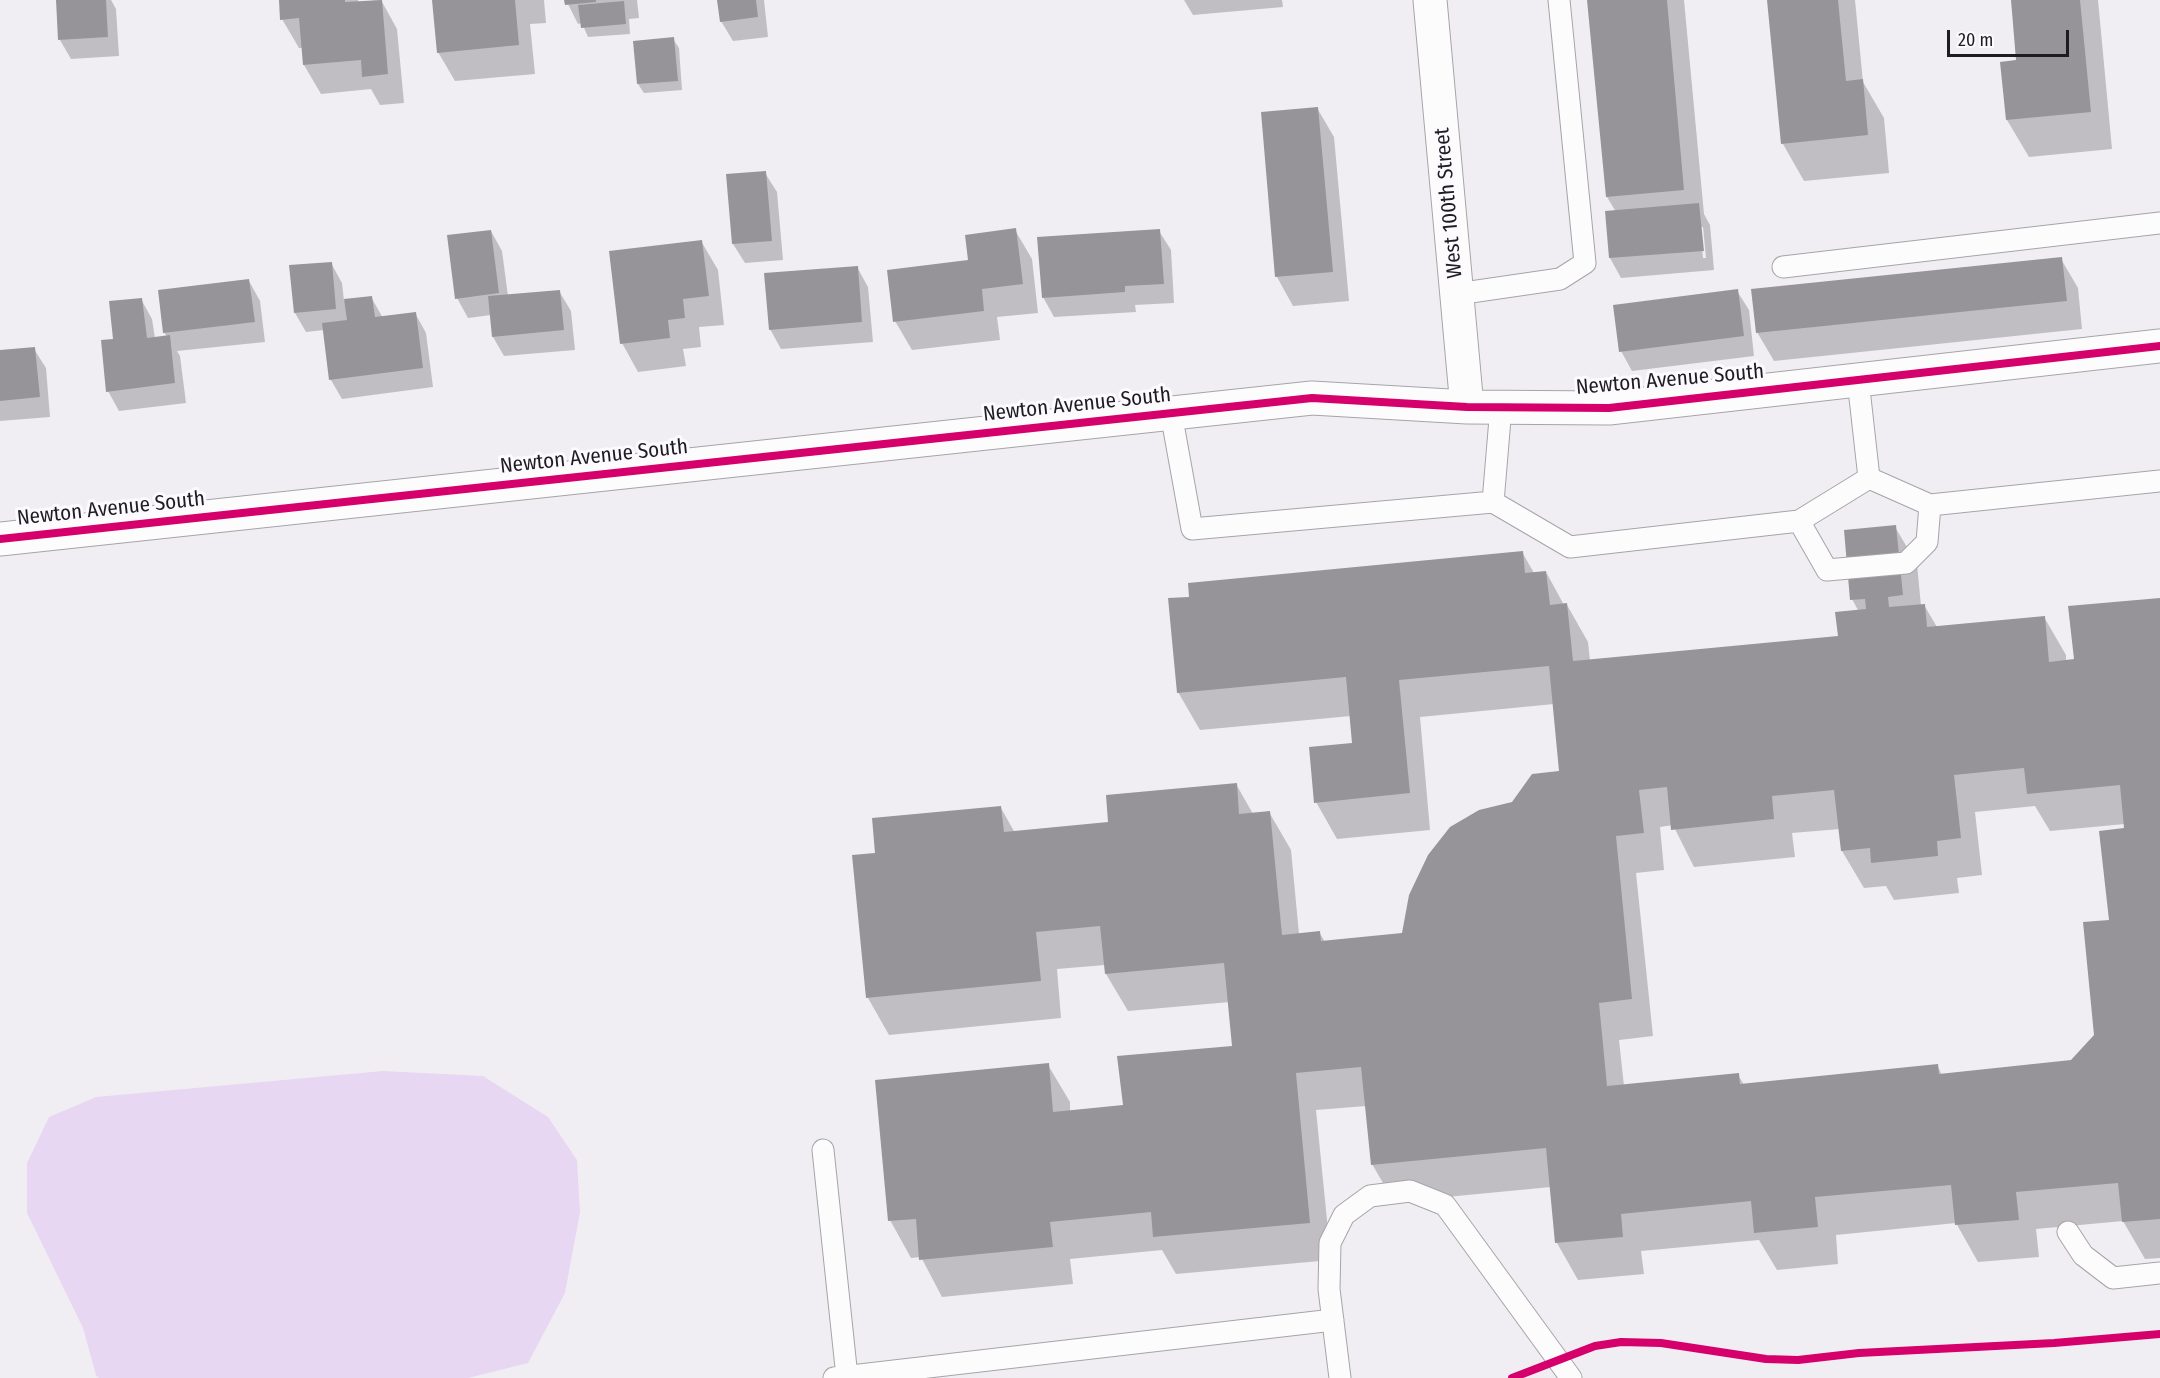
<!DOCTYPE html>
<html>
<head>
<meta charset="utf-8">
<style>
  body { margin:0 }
  #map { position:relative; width:2160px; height:1378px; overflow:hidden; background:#f1eef3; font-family:"Fira Sans Condensed",sans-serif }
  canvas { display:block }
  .scale { position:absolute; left:1947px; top:30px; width:122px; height:27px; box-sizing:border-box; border:3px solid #1e1c20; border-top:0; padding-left:8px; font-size:18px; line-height:21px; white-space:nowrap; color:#1e1c20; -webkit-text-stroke:4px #fcfafe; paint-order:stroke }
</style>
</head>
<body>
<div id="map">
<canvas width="2160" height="1378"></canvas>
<div class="scale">20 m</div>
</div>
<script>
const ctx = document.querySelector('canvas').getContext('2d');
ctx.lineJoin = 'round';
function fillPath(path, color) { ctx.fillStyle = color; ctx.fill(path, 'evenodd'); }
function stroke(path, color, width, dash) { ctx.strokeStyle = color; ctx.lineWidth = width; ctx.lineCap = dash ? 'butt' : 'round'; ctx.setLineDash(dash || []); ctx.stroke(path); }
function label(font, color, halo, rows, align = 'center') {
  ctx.font = font + ' "Fira Sans Condensed",sans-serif'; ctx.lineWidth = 6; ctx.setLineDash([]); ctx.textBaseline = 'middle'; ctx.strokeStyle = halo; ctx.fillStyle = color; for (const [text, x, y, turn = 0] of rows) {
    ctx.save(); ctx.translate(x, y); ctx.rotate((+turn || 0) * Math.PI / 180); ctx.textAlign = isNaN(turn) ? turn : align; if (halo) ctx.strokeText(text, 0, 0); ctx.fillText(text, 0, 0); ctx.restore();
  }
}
fillPath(new Path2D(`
  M 383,1071 L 483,1076 L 548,1117 L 577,1160 L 580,1212 L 565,1293 L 528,1363 L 468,1378 L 99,1378 L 96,1375 L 83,1328 L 27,1213 L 27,1163 L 49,1117 L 96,1097 Z`), '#e7d7f2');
fillPath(new Path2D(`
  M 57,0 L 111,0 L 116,9 L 119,56 L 71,59 L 60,40 Z
  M 280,0 L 358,0 L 358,2 L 381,0 L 397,29 L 404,103 L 380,105 L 371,89 L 321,94 L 304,65 L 303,48 L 299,48 L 282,19 Z
  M 434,0 L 544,0 L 546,23 L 530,24 L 535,74 L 455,81 L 438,52 Z
  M 566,0 L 637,0 L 639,18 L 629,19 L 630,34 L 588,37 L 582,23 L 578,24 Z
  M 719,0 L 764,0 L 768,37 L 733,41 L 721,21 Z
  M 1184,0 L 1282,0 L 1283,7 L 1193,15 Z
  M 1589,0 L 1684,0 L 1704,214 L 1710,225 L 1714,270 L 1621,278 L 1610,258 L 1607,212 L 1616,212 L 1607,197 ZM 1700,227 L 1703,227 L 1706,258 L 1703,258 Z
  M 1769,0 L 1855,0 L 1863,82 L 1884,118 L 1889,173 L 1804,181 L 1783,144 Z
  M 2012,0 L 2098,0 L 2112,149 L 2029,157 L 2007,120 L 2018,62 Z
  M 673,39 L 679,48 L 682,90 L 644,93 L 638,84 Z
  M 1317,108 L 1334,137 L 1349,301 L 1293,306 L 1277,277 L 1262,113 Z
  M 765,173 L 777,192 L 783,260 L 745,263 L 733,244 Z
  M 1015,230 L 1032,259 L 1038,313 L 997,317 L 1000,340 L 912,350 L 895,321 L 969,261 Z
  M 491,231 L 502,251 L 508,296 L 559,291 L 571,311 L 575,350 L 504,356 L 493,337 L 491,315 L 468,318 L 457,298 Z
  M 1159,231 L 1171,250 L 1174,303 L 1135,305 L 1136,312 L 1054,317 L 1043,297 Z
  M 701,241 L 718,270 L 724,325 L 699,327 L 701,347 L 683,349 L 686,366 L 638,372 L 622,343 Z
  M 2061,259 L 2078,288 L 2082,329 L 1774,361 L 1757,332 Z
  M 331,263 L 342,283 L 344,301 L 371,297 L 383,318 L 415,313 L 426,333 L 433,387 L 342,399 L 331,380 L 324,330 L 306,332 L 295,313 Z
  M 857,267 L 868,287 L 873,342 L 781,349 L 770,329 Z
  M 249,281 L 260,301 L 265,342 L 177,351 L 180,356 L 186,403 L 119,411 L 108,391 L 115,340 L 141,299 L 152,319 L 155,338 L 167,337 L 164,332 Z
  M 1737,291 L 1749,310 L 1754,356 L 1632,371 L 1621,351 Z
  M 34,349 L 46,368 L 50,417 L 0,421 L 0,352 Z
  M 1895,527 L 1917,564 L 1921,606 L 1924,605 L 1937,627 L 2044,617 L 2066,655 L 2066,662 L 2076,661 L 2160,599 L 2160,1258 L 2145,1259 L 2123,1221 L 2036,1229 L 2039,1257 L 1978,1262 L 1956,1223 L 1836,1235 L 1838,1264 L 1777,1270 L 1759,1240 L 1641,1251 L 1644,1274 L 1578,1280 L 1557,1243 L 1551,1187 L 1394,1202 L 1372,1164 L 1366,1106 L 1316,1110 L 1331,1260 L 1176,1274 L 1162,1250 L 1070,1259 L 1073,1284 L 942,1297 L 921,1257 L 911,1258 L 890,1220 L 1048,1065 L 1070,1102 L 1070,1112 L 1124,1107 L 1234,1047 L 1230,1002 L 1128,1011 L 1106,974 L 1105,965 L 1057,969 L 1061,1018 L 889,1035 L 868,998 L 876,855 L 1001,808 L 1015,833 L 1110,824 L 1236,784 L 1253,814 L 1269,812 L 1291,850 L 1299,934 L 1319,932 L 1325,942 L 1403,934 L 1513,803 L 1561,772 L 1554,704 L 1420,717 L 1430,830 L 1337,839 L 1316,802 L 1354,744 L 1351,716 L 1200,730 L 1178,692 L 1522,552 L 1534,573 L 1546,572 L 1564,605 L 1567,605 L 1588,642 L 1590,661 L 1839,637 L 1859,612 L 1852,599 ZM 2035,806 L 2050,831 L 2125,824 L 2095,1036 L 2072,1061 L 1942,1075 L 1937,1065 L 1744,1085 L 1738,1075 L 1624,1086 L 1619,1040 L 1653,1036 L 1636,873 L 1664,870 L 1660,827 L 1673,825 L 1694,867 L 1795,857 L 1792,833 L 1840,829 L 1842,851 L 1864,888 L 1886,886 L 1894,900 L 1959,893 L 1957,878 L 1982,875 L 1975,812 Z`), '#0003');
fillPath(new Path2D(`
  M 56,0 L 106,0 L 108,37 L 58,40 Z
  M 279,0 L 345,0 L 345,2 L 382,0 L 388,74 L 362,77 L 361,60 L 303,65 L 299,18 L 280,20 Z
  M 432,0 L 515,0 L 519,45 L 437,53 Z
  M 564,0 L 596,0 L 596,2 L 565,5 Z
  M 717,0 L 756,0 L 758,17 L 720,22 Z
  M 1587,0 L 1667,0 L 1684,190 L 1606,197 Z
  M 1767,0 L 1838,0 L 1846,81 L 1863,79 L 1868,135 L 1781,144 Z
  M 2011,0 L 2080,0 L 2091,112 L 2006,120 L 2000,62 L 2016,60 Z
  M 624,1 L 626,24 L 581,28 L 578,5 Z
  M 674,37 L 678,81 L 637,84 L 633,41 Z
  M 1318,107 L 1333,272 L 1275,277 L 1261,112 Z
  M 766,171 L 772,241 L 732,244 L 726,174 Z
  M 1699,203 L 1704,251 L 1609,258 L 1605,211 Z
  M 1016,228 L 1023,284 L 982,289 L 984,311 L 893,322 L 887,270 L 968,260 L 965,235 Z
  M 1160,229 L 1164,284 L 1125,286 L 1125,292 L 1042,298 L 1037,237 Z
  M 491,230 L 499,293 L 455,299 L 447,235 Z
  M 702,240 L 709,296 L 683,299 L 685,318 L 668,320 L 670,338 L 620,344 L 609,251 Z
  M 2062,257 L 2067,301 L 1756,333 L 1751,289 Z
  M 332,262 L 336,309 L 294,313 L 289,265 Z
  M 858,266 L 862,322 L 769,330 L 764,273 Z
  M 249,279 L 255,322 L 163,333 L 158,290 Z
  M 1738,289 L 1744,336 L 1619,352 L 1613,305 Z
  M 560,290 L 564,330 L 492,337 L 488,296 Z
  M 372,296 L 375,317 L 416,312 L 423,368 L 329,380 L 322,323 L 347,320 L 344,299 Z
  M 142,298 L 147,338 L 170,335 L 175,383 L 106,392 L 101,340 L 113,339 L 109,301 Z
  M 35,347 L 40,397 L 0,401 L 0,350 Z
  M 1896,525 L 1903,595 L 1888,597 L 1889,607 L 1925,604 L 1927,627 L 2045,616 L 2049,662 L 2074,659 L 2068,606 L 2160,598 L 2160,1219 L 2122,1222 L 2118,1183 L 2016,1192 L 2019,1220 L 1955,1225 L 1951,1185 L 1815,1197 L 1818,1227 L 1754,1233 L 1751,1201 L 1621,1214 L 1623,1237 L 1555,1243 L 1546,1148 L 1371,1165 L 1361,1067 L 1296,1073 L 1310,1223 L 1153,1237 L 1151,1212 L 1050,1222 L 1053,1247 L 919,1260 L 916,1219 L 888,1221 L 875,1080 L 1049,1063 L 1053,1112 L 1123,1105 L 1117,1056 L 1232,1046 L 1224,963 L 1105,974 L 1100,926 L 1036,932 L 1041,981 L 866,998 L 852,855 L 875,853 L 872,818 L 1001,806 L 1004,832 L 1108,822 L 1106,795 L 1237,783 L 1239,814 L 1270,811 L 1282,935 L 1320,931 L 1321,941 L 1402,933 L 1409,895 L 1428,855 L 1450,827 L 1479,810 L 1512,802 L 1532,774 L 1559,771 L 1549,666 L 1399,680 L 1410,793 L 1314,803 L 1309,747 L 1352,743 L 1346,677 L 1177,693 L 1168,598 L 1189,597 L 1188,583 L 1523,551 L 1525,573 L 1546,571 L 1550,605 L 1567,603 L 1573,661 L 1838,636 L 1835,612 L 1866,609 L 1865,599 L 1850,600 L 1844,530 ZM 2024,768 L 2027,794 L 2120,785 L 2124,828 L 2099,831 L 2109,920 L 2083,922 L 2094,1035 L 2071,1060 L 1939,1074 L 1938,1064 L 1740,1084 L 1739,1073 L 1607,1086 L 1599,1003 L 1632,999 L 1616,836 L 1644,833 L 1639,790 L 1667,787 L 1671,830 L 1774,819 L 1772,796 L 1834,790 L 1841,851 L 1870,848 L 1871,863 L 1938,856 L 1937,841 L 1961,838 L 1954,775 Z`), '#969498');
const lane = new Path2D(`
  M 1783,267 L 2160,223
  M 1457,294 L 1560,279 L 1585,263 L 1559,0
  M 1858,380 L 1869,478 L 1930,505 L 2160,481
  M 1171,413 L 1192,529 L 1493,502 L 1570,547 L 1799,521 L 1869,478
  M 1493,502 L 1501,407
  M 1799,521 L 1827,570 L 1906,563 L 1927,542 L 1930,505
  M 823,1150 L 847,1377
  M 2068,1232 L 2083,1255 L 2113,1278 L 2160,1273
  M 834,1378 L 1333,1320
  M 1340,1378 L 1329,1289 L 1330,1243 L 1344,1215 L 1370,1196 L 1410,1191 L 1445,1205 L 1571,1378`);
const street = new Path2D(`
  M 1430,0 L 1467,407
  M 0,539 L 1312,398 L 1467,407 L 1609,408 L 2160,346`);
stroke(lane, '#a6a4a8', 23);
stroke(street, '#a6a4a8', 35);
stroke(lane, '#fdfcfd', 21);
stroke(street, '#fdfcfd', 33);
stroke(new Path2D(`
  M 0,539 L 1312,398 L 1467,407 L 1609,408 L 2160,346
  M 1512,1378 L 1595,1346 L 1621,1342 L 1661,1343 L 1766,1359 L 1798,1360 L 1859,1353 L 2054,1343 L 2160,1334`), '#d6006c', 8);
label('21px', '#1e1c20', '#fcfafe', [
  ["West 100th Street",1449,203,-95],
  ["Newton Avenue South",1670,380,-5],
  ["Newton Avenue South",1077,405,-6],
  ["Newton Avenue South",594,457,-6],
  ["Newton Avenue South",111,509,-6]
]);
</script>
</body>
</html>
